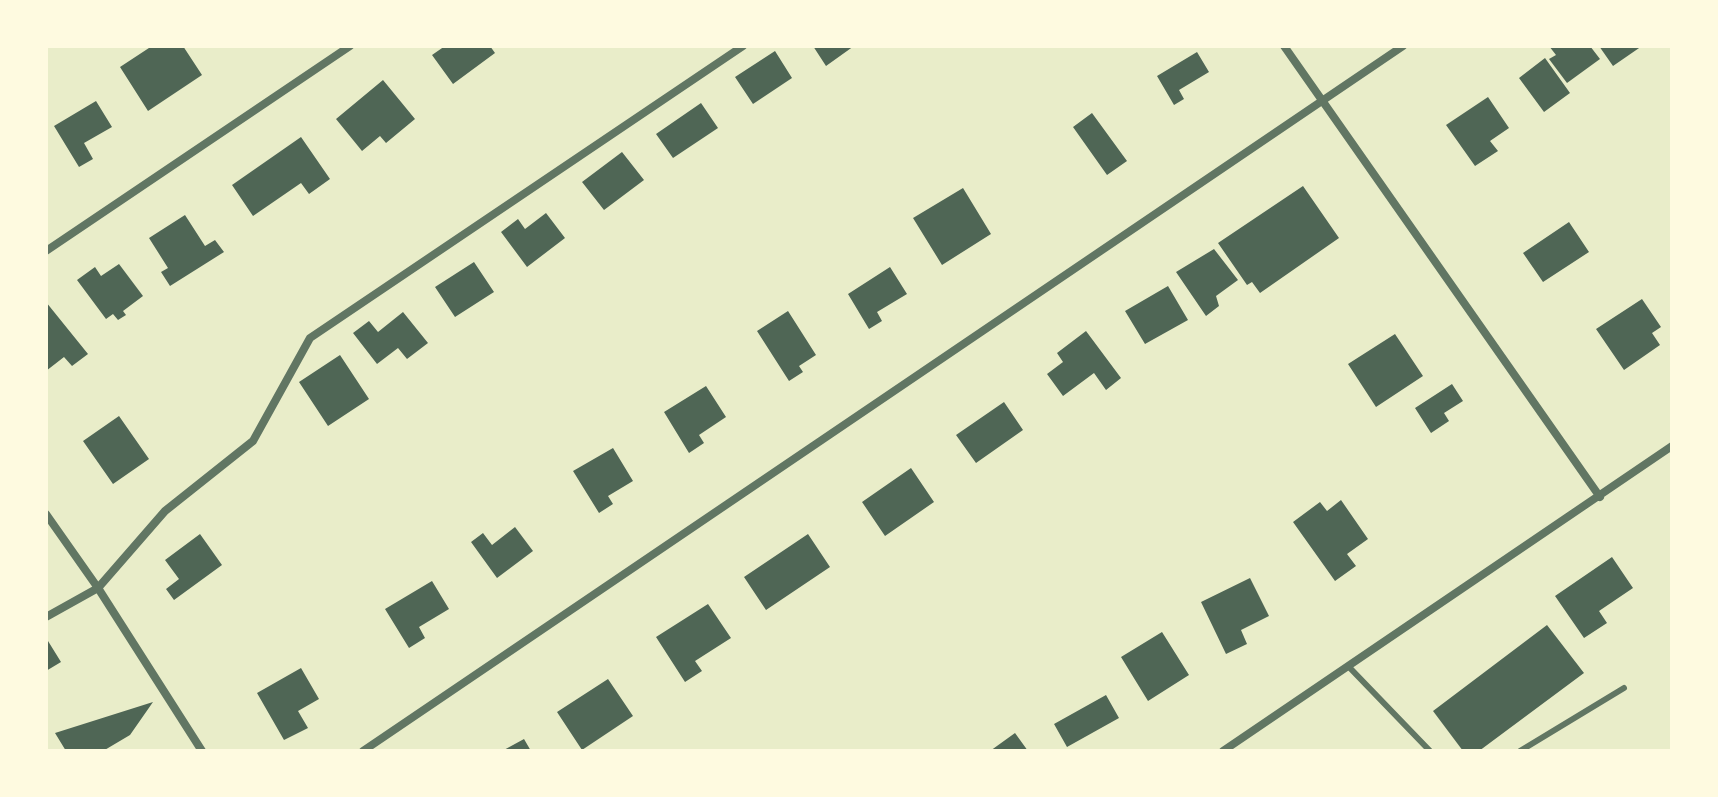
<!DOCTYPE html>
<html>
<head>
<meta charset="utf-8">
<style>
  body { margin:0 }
  #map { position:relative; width:1718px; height:797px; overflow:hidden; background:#e9edc9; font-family:"Golos Text",sans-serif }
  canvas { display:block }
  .frame { position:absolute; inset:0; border:48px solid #fefae0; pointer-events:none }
</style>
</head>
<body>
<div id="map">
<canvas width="1718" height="797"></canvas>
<div class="frame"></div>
</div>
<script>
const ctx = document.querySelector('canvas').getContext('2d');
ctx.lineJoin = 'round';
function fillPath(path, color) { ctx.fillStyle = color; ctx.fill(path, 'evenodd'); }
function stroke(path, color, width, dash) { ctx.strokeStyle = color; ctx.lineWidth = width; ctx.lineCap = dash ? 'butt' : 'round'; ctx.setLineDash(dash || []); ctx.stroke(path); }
fillPath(new Path2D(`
  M 152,46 L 183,46 L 202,75 L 148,111 L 120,67 Z
  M 445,46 L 490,46 L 495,53 L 453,84 L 432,55 Z
  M 813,46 L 854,46 L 826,66 Z
  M 1549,46 L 1590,46 L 1600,59 L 1567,83 L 1549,59 L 1556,55 Z
  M 1599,46 L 1642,46 L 1613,66 Z
  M 775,51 L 792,78 L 753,104 L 735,77 Z
  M 1197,52 L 1209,72 L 1179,90 L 1184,99 L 1174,105 L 1157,76 Z
  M 1545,58 L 1570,93 L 1544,112 L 1519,78 Z
  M 383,80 L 415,119 L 386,143 L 380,136 L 362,151 L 336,119 Z
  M 1488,97 L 1509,128 L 1490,141 L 1498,151 L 1475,166 L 1446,125 Z
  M 96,101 L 112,127 L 84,143 L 93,159 L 79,167 L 54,126 Z
  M 701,103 L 718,128 L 673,158 L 656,134 Z
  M 1092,113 L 1127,161 L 1107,175 L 1073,127 Z
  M 301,137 L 330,179 L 309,194 L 301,183 L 253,216 L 232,185 Z
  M 622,152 L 644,180 L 604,210 L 582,182 Z
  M 1303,186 L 1339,238 L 1260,293 L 1252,282 L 1247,285 L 1218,243 Z
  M 963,188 L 991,234 L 942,265 L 913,218 Z
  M 546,213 L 565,238 L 527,267 L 501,232 L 518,219 L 525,229 Z
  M 185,215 L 205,246 L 215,240 L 224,252 L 170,286 L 161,272 L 168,268 L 149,238 Z
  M 1569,222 L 1589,252 L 1543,282 L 1523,253 Z
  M 1214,249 L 1238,280 L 1216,296 L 1219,306 L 1206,316 L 1176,272 Z
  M 474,262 L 494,292 L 455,317 L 435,287 Z
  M 119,264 L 143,296 L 123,311 L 126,315 L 118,320 L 113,314 L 106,319 L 77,280 L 95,267 L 101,276 Z
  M 890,267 L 907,294 L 877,312 L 882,321 L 869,329 L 848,294 Z
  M 1168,286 L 1188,320 L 1145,344 L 1125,311 Z
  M 1642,299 L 1661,327 L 1652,333 L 1660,345 L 1624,370 L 1596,329 Z
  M 46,302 L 88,354 L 72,366 L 64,357 L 46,371 Z
  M 788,311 L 816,355 L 799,366 L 803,372 L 789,381 L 757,331 Z
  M 403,312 L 428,343 L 407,359 L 398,348 L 377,364 L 353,333 L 369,321 L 378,332 Z
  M 1086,331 L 1121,378 L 1106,390 L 1094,373 L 1063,396 L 1047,374 L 1063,362 L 1057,353 Z
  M 1395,334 L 1423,376 L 1376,407 L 1348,364 Z
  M 340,355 L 369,399 L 328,426 L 299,382 Z
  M 1452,384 L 1463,401 L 1444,413 L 1449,421 L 1431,433 L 1415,408 Z
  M 706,386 L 726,417 L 699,435 L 704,443 L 689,453 L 664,412 Z
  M 1004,402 L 1023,430 L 976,463 L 956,435 Z
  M 119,416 L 149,459 L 113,484 L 83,441 Z
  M 613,448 L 633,481 L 608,496 L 613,504 L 599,513 L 573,471 Z
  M 911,468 L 934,502 L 885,536 L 862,502 Z
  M 1341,500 L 1368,539 L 1347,554 L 1356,566 L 1335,581 L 1293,522 L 1320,502 L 1327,511 Z
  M 515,527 L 533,551 L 497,578 L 471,542 L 483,533 L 492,545 Z
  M 200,534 L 222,565 L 174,600 L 166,589 L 179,579 L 165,560 Z
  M 808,534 L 830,567 L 766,610 L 744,577 Z
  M 1612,557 L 1633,588 L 1599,611 L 1607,623 L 1584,638 L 1555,596 Z
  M 1250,578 L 1269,616 L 1241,630 L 1247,644 L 1226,654 L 1201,602 Z
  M 432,581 L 449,609 L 419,627 L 425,638 L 409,648 L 385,609 Z
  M 708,604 L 731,638 L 695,661 L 702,671 L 685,682 L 656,637 Z
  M 1547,625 L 1584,673 L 1479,751 L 1463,751 L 1433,711 Z
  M 1162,632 L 1189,675 L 1148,701 L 1121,657 Z
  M 48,641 L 61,662 L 46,671 L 46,642 Z
  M 301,668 L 319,699 L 298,711 L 308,728 L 284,740 L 257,693 Z
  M 608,679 L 633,716 L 582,750 L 557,712 Z
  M 1106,695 L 1119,718 L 1067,747 L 1054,724 Z
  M 153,702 L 130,735 L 103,751 L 66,751 L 55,733 Z
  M 1015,733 L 1028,751 L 990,751 Z
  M 524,739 L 531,751 L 502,751 Z`), '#4f6655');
stroke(new Path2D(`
  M 1349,667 L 1430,751
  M 1520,751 L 1624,688`), '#617663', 6);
stroke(new Path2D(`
  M 1284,46 L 1600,497
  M 46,251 L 350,46
  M 46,514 L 98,588 L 202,751
  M 46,617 L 98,588 L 165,511 L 253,441 L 310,338 L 743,46
  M 363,751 L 1403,46
  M 1223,751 L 1672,446`), '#617663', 8);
</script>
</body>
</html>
